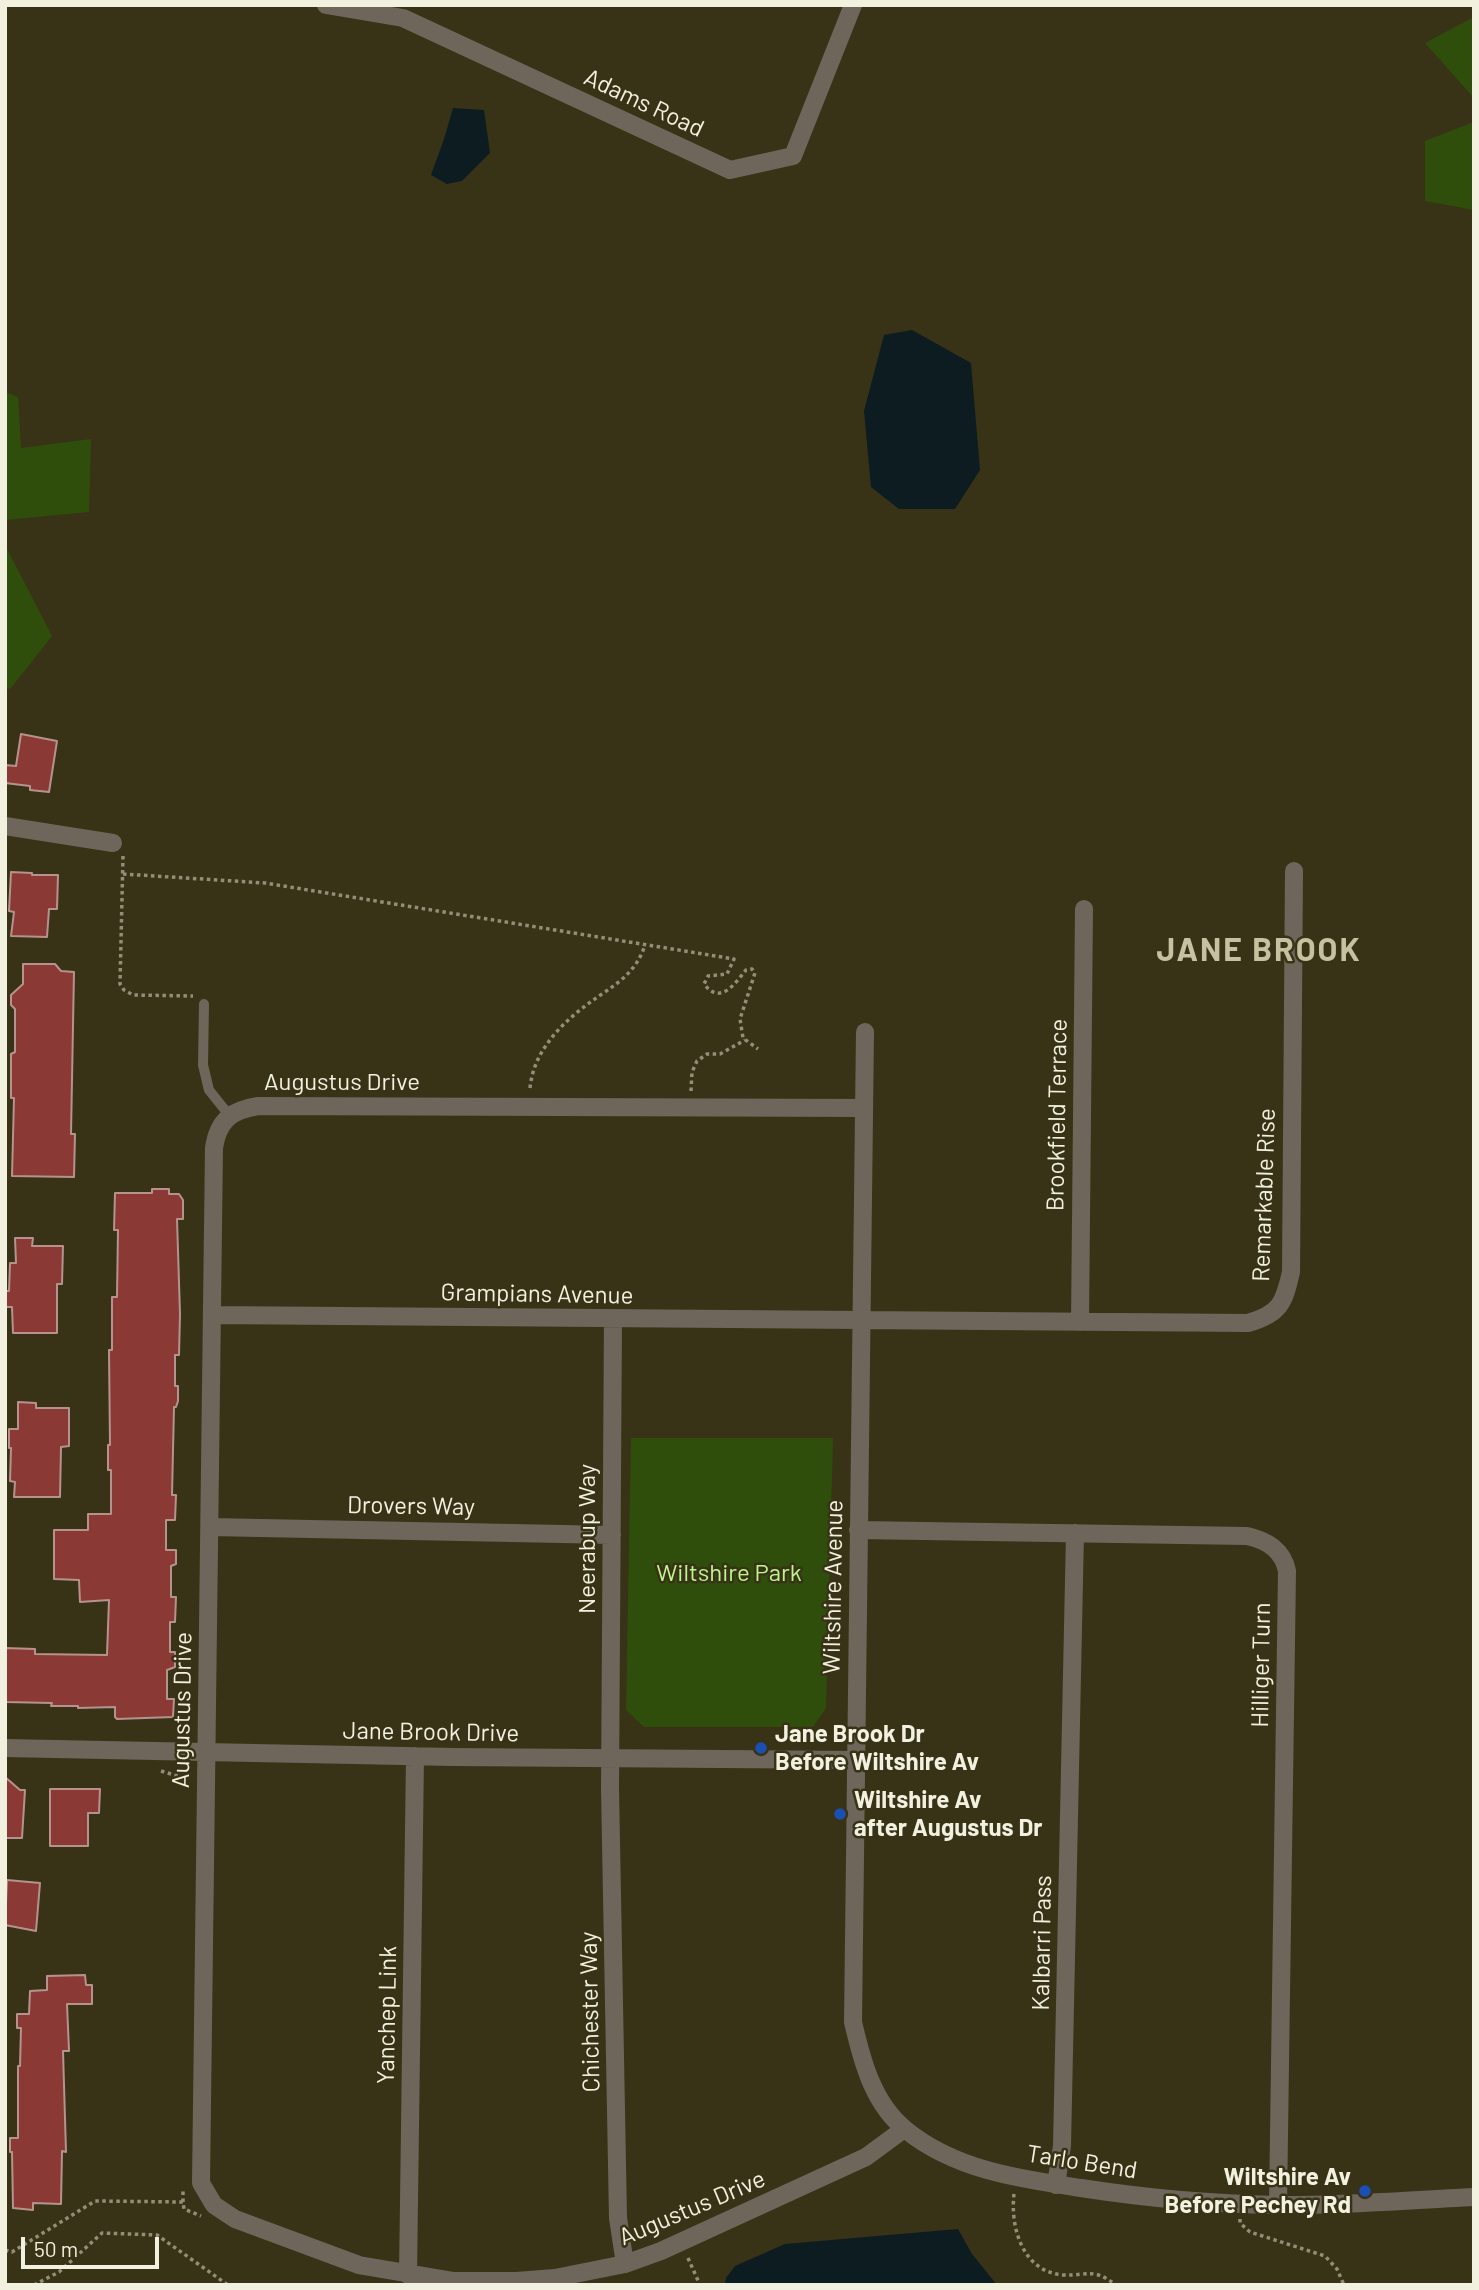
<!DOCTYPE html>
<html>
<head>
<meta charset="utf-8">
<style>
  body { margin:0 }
  #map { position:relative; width:1479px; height:2290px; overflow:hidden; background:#383317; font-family:Barlow,sans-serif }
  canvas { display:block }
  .frame { position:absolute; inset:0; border:7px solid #f2f0df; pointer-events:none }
  .scale { position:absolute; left:21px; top:2237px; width:138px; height:32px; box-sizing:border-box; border:4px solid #f2f0df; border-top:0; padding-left:9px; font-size:21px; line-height:24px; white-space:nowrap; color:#f2f0df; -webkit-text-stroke:5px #383317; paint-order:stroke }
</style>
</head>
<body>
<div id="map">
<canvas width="1479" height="2290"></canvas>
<div class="frame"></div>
<div class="scale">50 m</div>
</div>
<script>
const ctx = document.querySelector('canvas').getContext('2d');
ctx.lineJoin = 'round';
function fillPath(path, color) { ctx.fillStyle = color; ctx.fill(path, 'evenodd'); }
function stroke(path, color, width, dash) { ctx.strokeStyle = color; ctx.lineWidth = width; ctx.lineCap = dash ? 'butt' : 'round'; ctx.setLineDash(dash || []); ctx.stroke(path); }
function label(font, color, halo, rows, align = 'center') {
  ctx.font = font + ' Barlow,sans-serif'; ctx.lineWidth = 5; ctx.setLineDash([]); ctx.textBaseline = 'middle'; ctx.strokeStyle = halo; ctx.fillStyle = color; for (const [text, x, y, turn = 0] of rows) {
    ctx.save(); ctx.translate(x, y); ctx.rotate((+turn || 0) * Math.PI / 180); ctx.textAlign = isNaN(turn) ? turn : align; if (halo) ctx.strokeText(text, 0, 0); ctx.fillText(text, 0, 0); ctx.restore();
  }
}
fillPath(new Path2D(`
  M 1474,17 L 1474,98 L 1425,43 Z
  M 1474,122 L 1474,210 L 1425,201 L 1425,141 Z
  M 5,392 L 18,397 L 21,448 L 91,439 L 89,512 L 5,520 Z
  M 5,545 L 52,636 L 10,689 L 5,688 Z
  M 631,1438 L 833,1438 L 826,1708 L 813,1727 L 644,1727 L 626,1710 Z`), '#304e0b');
fillPath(new Path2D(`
  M 453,108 L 484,110 L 490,153 L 462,181 L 447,184 L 431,175 L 444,139 Z
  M 912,330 L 971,363 L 980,470 L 955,509 L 899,509 L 871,487 L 864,411 L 884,335 Z
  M 958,2229 L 972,2254 L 997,2285 L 725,2285 L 726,2278 L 735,2266 L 785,2244 Z`), '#0d1c21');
const building = new Path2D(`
  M 21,734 L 57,741 L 49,792 L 30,790 L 30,786 L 5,783 L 5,765 L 16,766 Z
  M 11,872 L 32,873 L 32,875 L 58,875 L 57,909 L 49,909 L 47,937 L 11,936 L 14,912 L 9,911 Z
  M 23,964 L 55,964 L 61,971 L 74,972 L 71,1134 L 75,1134 L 74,1177 L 12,1176 L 14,1098 L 11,1098 L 11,1054 L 15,1052 L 15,1009 L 11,1005 L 11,995 L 23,984 Z
  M 152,1189 L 169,1189 L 169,1194 L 179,1194 L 183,1200 L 183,1219 L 177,1219 L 180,1314 L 179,1355 L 175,1355 L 175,1386 L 178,1386 L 178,1401 L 176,1407 L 174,1407 L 172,1495 L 176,1495 L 175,1520 L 166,1520 L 166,1550 L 176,1550 L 176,1564 L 171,1566 L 171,1597 L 176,1597 L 175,1622 L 170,1622 L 170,1652 L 175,1652 L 175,1667 L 167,1670 L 167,1699 L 174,1699 L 173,1717 L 117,1719 L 115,1717 L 115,1707 L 78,1708 L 78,1706 L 51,1706 L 52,1703 L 5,1702 L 5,1648 L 35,1649 L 35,1654 L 107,1655 L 109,1600 L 80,1602 L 79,1580 L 54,1579 L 54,1530 L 88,1530 L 88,1514 L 111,1514 L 111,1470 L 108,1470 L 108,1445 L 110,1445 L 109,1350 L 112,1350 L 112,1297 L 117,1297 L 118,1230 L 114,1230 L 115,1193 L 152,1193 Z
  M 15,1238 L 33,1238 L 32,1246 L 63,1246 L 62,1284 L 57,1284 L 57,1333 L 13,1333 L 12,1307 L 5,1307 L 5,1291 L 9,1291 L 10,1263 L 16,1263 Z
  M 18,1402 L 36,1403 L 36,1408 L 69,1408 L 69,1446 L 61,1447 L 60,1497 L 14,1497 L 15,1482 L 10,1481 L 11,1448 L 9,1448 L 9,1429 L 18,1429 Z
  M 5,1777 L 20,1790 L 25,1790 L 22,1838 L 5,1838 Z
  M 50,1789 L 100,1789 L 99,1813 L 88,1813 L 88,1846 L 50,1846 Z
  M 7,1880 L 40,1883 L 36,1931 L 5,1925 Z
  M 85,1975 L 86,1985 L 92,1985 L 92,2004 L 67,2004 L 69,2051 L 63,2051 L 66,2152 L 62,2151 L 61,2204 L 33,2203 L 33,2210 L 13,2208 L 12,2152 L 10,2152 L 10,2138 L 18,2138 L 18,2066 L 20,2066 L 21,2028 L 17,2028 L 17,2014 L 29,2014 L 30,1991 L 47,1990 L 47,1976 Z`);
fillPath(building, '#8b3934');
stroke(building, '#b6928e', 2);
stroke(new Path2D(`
  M 123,856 L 120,984 L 124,990 L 133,995 L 193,996
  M 123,874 L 265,883 L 734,959 L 727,974 L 708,976 L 704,984 C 721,1006 735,983 746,970 L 752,969 L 755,973 L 740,1019 L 743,1038 L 758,1049
  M 530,1088 C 534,1047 567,1018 599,996 C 620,982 637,970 645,945
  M 691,1091 L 692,1072 L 697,1061 L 707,1054 L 720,1054 L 745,1040
  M 161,1771 L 181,1777 L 187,1788
  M 1014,2194 C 1010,2228 1023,2272 1063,2275 C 1088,2276 1092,2267 1116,2285
  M 183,2202 L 183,2188
  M 1240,2219 L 1240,2223 L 1250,2232 L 1325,2256 L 1337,2269 L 1344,2285
  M 5,2250 L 12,2252 L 95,2201 L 183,2202 L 184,2209 L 201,2216
  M 688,2258 L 700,2285
  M 34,2285 L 59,2272 L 102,2233 L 157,2235 L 228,2285`), '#928e78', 3.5, [3.5, 3.5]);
stroke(new Path2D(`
  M 204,1004 L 203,1065 L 209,1090 L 229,1115`), '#6e665b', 10);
stroke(new Path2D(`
  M 326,5 L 403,18 L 730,170 L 793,156 L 853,5
  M 5,826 L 113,843
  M 865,1032 L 853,2022 C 862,2061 873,2104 906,2130 C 955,2170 1020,2179 1081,2188 C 1146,2198 1211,2204 1277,2205 C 1342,2206 1408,2200 1474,2197
  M 864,1108 L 258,1106 C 232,1110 218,1120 214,1148 L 201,2183 L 214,2205 L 235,2219 L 359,2265 L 454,2281 L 516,2281 L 555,2278 L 625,2264 L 661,2251 L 866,2157 L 904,2129
  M 212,1315 L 1248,1323 C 1280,1314 1284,1303 1291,1272 L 1294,871
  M 613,1319 L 610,1788 L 618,2218 L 625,2264
  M 1080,1322 L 1084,909
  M 210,1527 L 612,1535
  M 858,1530 L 1247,1536 C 1266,1540 1283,1550 1287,1571 L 1278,2205
  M 5,1748 L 453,1757 L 855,1760
  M 1056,2185 L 1062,2146 L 1075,1533
  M 408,2275 L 415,1756`), '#6e665b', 18);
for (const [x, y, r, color] of [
  [761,1748,7,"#1a4fb4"],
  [840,1814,7,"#1a4fb4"],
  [1365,2191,7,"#1a4fb4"]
]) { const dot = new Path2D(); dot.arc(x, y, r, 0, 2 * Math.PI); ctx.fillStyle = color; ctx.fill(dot); stroke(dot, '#383317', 2.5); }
label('24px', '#f2f0df', '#383317', [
  ["Adams Road",644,103,25],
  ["Augustus Drive",342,1082],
  ["Brookfield Terrace",1057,1115,-89],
  ["Remarkable Rise",1264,1195,-88],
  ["Grampians Avenue",537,1294,1],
  ["Drovers Way",411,1506,1],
  ["Neerabup Way",587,1539,-90],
  ["Wiltshire Avenue",833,1587,-89],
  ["Hilliger Turn",1261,1665,-89],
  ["Augustus Drive",182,1710,-89],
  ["Jane Brook Drive",431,1732,1],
  ["Kalbarri Pass",1042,1943,-89],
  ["Chichester Way",590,2012,-91],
  ["Yanchep Link",387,2015,-89],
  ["Tarlo Bend",1082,2162,9],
  ["Augustus Drive",692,2208,-23]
]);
label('24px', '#bef58e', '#383317', [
  ["Wiltshire Park",729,1573]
]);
label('bold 24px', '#f2f0df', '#383317', [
  ["Jane Brook Dr",775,1734],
  ["Before Wiltshire Av",775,1762],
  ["Wiltshire Av",854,1800],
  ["after Augustus Dr",854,1828],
  ["Wiltshire Av",1351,2177,"right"],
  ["Before Pechey Rd",1351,2205,"right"]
], 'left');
ctx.letterSpacing = '2px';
label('bold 32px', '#c6c1a0', '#383317', [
  ["JANE BROOK",1259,950]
]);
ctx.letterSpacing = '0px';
</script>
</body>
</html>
